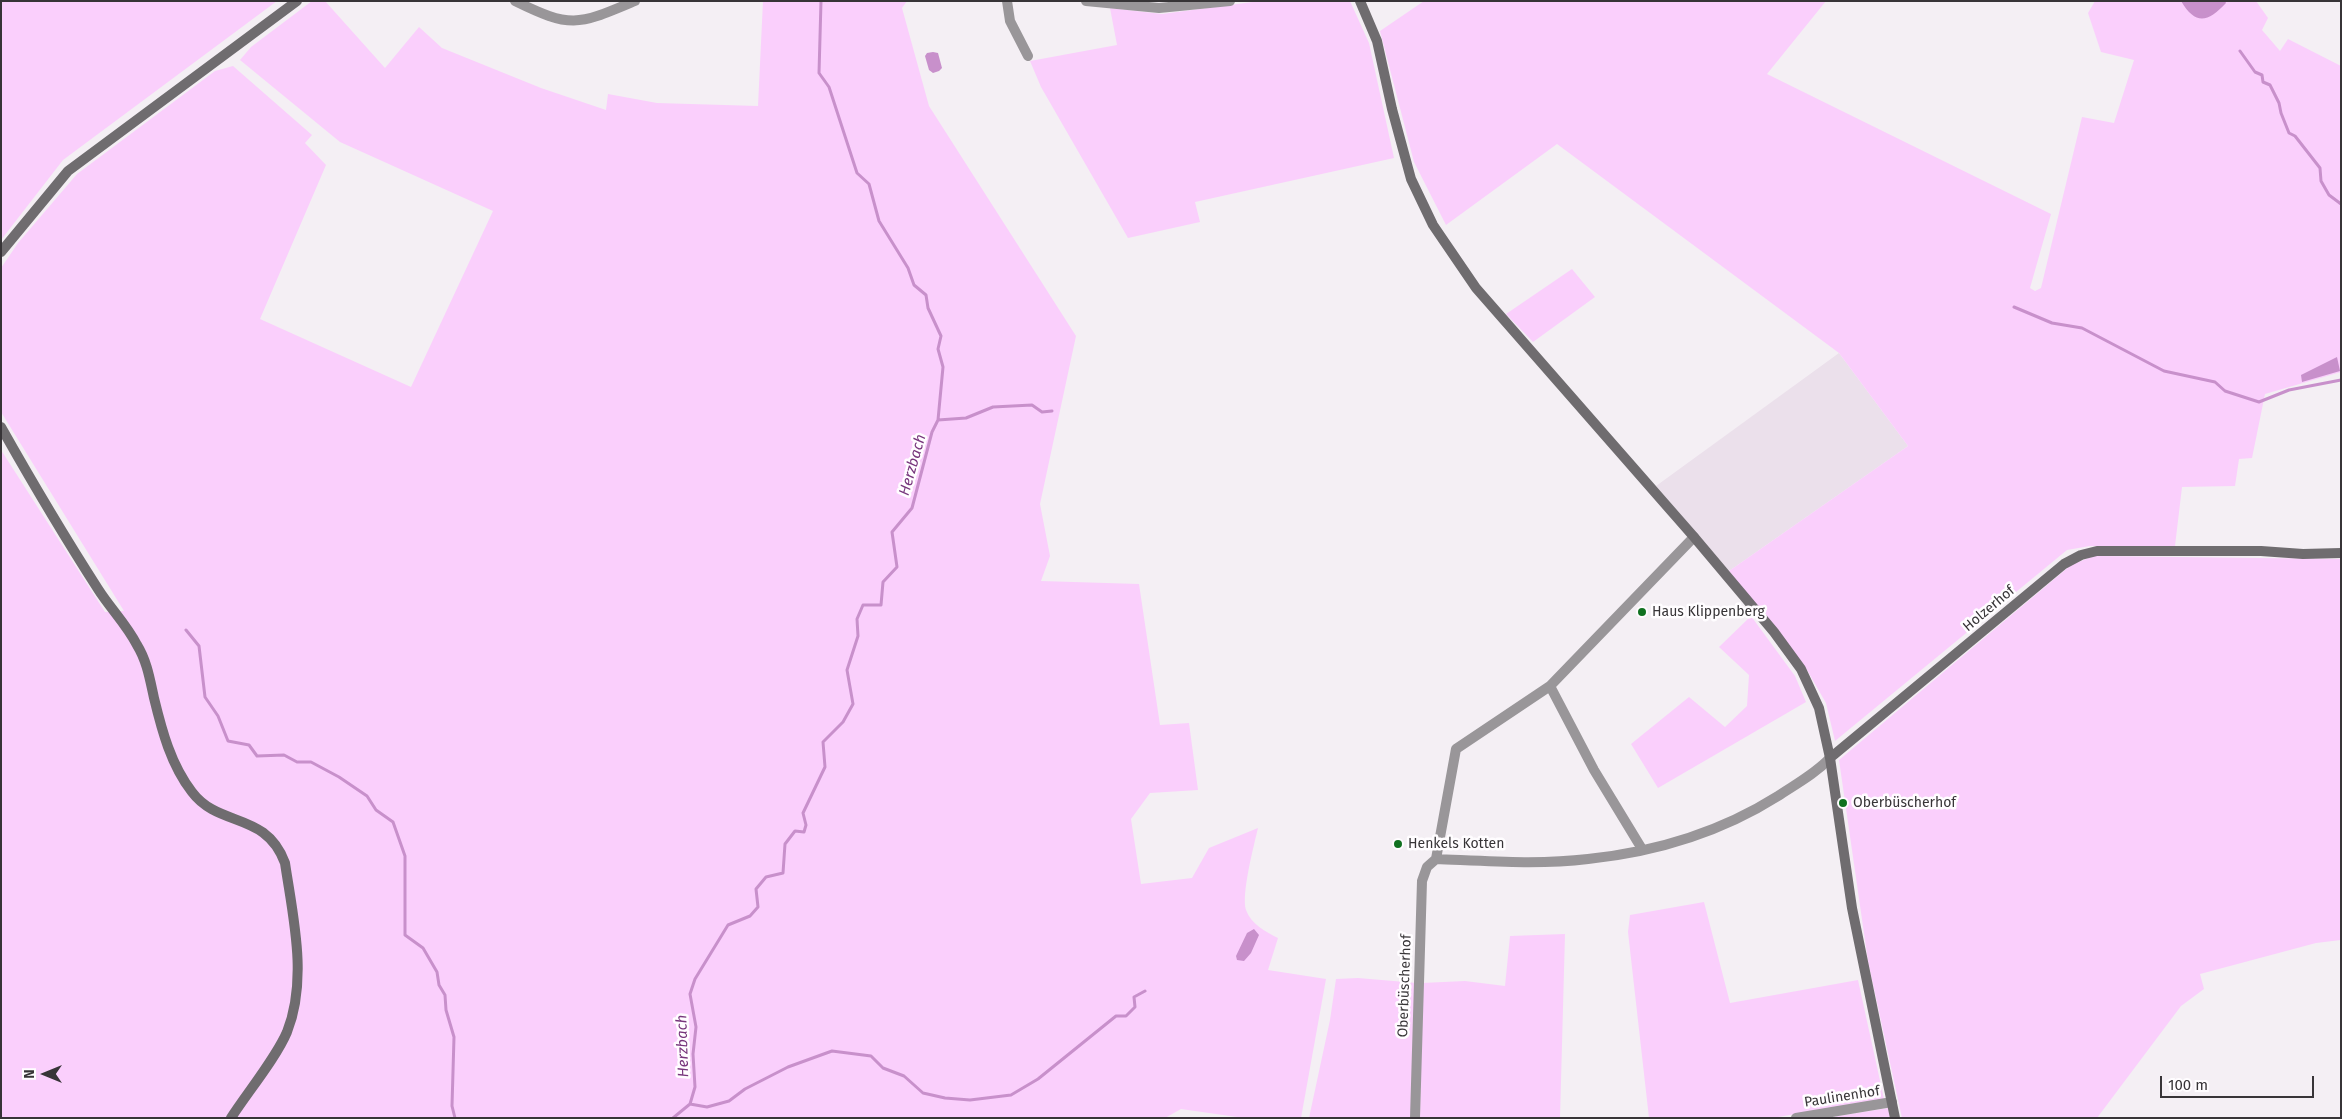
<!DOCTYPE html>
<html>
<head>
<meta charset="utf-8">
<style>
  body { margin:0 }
  #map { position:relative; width:2342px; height:1119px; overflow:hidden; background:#f4eff4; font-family:"Fira Sans",sans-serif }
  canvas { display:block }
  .frame { position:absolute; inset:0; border:2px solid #373437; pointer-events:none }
  .north { position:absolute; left:20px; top:1049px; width:50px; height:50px; -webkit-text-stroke:4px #fffdff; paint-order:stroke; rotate:270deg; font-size:14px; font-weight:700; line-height:20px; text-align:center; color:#373437 }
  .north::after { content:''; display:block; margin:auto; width:18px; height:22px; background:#373437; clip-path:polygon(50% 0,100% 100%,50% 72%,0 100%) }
  .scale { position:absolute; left:2160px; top:1076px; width:154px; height:22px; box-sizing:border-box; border:2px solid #373437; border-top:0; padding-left:6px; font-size:15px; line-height:18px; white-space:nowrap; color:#373437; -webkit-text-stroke:4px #fffdff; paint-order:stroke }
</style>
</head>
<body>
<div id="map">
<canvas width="2342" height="1119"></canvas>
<div class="frame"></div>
<div class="north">N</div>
<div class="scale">100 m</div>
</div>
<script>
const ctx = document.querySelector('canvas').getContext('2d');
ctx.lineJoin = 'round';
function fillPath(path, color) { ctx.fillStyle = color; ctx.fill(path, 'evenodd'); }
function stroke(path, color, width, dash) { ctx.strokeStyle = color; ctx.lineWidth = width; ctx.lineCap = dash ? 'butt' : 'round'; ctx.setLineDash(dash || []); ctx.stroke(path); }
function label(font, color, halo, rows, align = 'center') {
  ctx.font = font + ' "Fira Sans",sans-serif'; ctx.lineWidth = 5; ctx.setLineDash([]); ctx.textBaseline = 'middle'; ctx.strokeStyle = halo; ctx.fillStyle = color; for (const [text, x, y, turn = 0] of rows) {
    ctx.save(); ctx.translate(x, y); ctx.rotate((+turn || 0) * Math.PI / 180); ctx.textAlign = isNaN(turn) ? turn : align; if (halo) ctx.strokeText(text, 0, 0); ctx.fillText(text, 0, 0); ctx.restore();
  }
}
fillPath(new Path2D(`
  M 1839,353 L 1908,446 L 1729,571 L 1656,486 Z`), '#ebe0eb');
fillPath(new Path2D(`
  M 1,1 L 277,1 L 63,160 L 1,240 Z
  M 312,1 L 325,1 L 385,68 L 419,27 L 442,48 L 541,88 L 606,110 L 608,94 L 657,103 L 758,106 L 763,1 L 907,1 L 902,8 L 929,106 L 1076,336 L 1040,504 L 1050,556 L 1041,581 L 1139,584 L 1160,725 L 1189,723 L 1198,790 L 1150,793 L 1131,819 L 1141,884 L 1192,878 L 1209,848 L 1258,828 C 1254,845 1241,895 1246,910 C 1251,924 1266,932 1278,938 L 1268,970 L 1326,979 L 1301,1118 L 1244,1118 L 1181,1109 L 1165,1118 L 1,1118 L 1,450 L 105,612 L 124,611 L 1,412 L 1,268 L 18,243 L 77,174 L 215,71 L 233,66 L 312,135 L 305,143 L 326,165 L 260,319 L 411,387 L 493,211 L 340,142 L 240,60 L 251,47 Z
  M 1260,1 L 1350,1 L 1369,43 L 1394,158 L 1195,202 L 1200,222 L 1128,238 L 1041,87 L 1030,61 L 1117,45 L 1110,8 L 1162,14 Z
  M 1424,1 L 1826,1 L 1767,74 L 2051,214 L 2030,288 L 2035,291 L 2041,288 L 2082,117 L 2114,123 L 2134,60 L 2101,52 L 2088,13 L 2095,1 L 2256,1 L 2268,18 L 2262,30 L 2280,51 L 2288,39 L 2341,66 L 2341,372 L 2265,394 L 2252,458 L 2239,459 L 2235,486 L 2182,487 L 2175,546 L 2090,546 L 2067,550 L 1835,741 L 1826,703 L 1807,670 L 1729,571 L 1908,446 L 1839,353 L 1557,144 L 1446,225 L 1414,162 L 1380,31 Z
  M 1572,269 L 1595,297 L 1533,342 L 1506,314 Z
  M 2094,556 L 2341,559 L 2341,940 L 2316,943 L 2200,974 L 2204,989 L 2181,1006 L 2097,1118 L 1902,1118 L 1868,961 L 1839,760 L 2071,565 Z
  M 1751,616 L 1795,676 L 1806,702 L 1658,788 L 1631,744 L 1689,697 L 1725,727 L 1747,706 L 1749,675 L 1719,647 Z
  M 1704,902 L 1730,1003 L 1858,980 L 1884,1099 L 1772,1118 L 1649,1118 L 1628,932 L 1630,915 Z
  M 1565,934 L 1560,1118 L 1420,1118 L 1422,983 L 1465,981 L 1505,986 L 1510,936 Z
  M 1358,978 L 1417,983 L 1414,1118 L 1309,1118 L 1330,1020 L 1336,979 Z
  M 1888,1108 L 1890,1118 L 1826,1118 Z`), '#facffc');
fillPath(new Path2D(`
  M 2181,1 L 2225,1 L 2226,3 C 2208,22 2196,26 2181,1 Z
  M 933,52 L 938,53 L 942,68 L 939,71 L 933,73 L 929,70 L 925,56 L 927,53 Z
  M 2337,357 L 2340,371 L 2302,382 L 2301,375 Z
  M 1254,929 L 1259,935 L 1251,953 L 1244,961 L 1237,960 L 1236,956 L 1247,933 Z`), '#c890cb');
stroke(new Path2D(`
  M 2240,51 L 2255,72 L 2262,75 L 2263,82 L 2270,85 L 2279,103 L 2281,113 L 2289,133 L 2295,136 L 2320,168 L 2321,181 L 2329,195 L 2341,204
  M 2014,307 L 2052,323 L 2082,328 L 2164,371 L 2215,382 L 2225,391 L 2259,402 L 2289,390 L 2341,380
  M 938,420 L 966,418 L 993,407 L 1032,405 L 1042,412 L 1052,411
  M 186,630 L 199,646 L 205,697 L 218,716 L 228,741 L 249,745 L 257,756 L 284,755 L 297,762 L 311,762 L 339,777 L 367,796 L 376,810 L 393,822 L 405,856 L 405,935 L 423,948 L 437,972 L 439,985 L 445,995 L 446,1010 L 454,1037 L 452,1106 L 455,1118
  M 690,1104 L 707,1107 L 729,1101 L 745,1089 L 788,1067 L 832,1051 L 871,1056 L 883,1068 L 904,1076 L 923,1093 L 945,1098 L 970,1100 L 1011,1095 L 1038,1079 L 1116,1016 L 1126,1016 L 1135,1007 L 1134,997 L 1145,991
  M 673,1118 L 690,1104 L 695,1087 L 693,1054 L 696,1027 L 690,994 L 695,979 L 728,925 L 750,916 L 758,907 L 756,889 L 766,877 L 783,873 L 785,844 L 795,831 L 804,832 L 806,825 L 803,813 L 825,767 L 823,742 L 843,722 L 853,704 L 847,670 L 858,636 L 857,619 L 863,605 L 881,605 L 883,582 L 897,567 L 892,532 L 912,508 L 932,432 L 938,420 L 943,367 L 938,349 L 941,336 L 928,308 L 926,295 L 914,285 L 908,268 L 879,221 L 869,184 L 857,173 L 829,87 L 819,73 L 821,1`), '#c890cb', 3);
stroke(new Path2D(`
  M 515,1 C 572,29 578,25 635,1
  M 1007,1 L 1010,21 L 1028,56
  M 1086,1 L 1159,8 L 1230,1
  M 1550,686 L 1594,770 L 1642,849
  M 1436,859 C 1486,861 1538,865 1588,859 C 1655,852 1721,832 1778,796 C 1796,784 1815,774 1830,758
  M 1415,1118 L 1422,881 L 1427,867 L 1436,859 L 1456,749 L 1550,686 L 1694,537
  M 1796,1118 L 1892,1102`), '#999699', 10);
stroke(new Path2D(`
  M 1360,1 L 1377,41 L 1392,109 L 1411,179 L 1433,225 L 1476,288 L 1694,537 L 1774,632 L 1801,669 L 1819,708 L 1830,758 L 1852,908 L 1895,1118
  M 1,252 L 68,171 L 297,1
  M 1,427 C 32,482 64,536 98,589 C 110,608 127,625 137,645 C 147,661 150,680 154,698 C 162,731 171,765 192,792 C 219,828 266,811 285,863 C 293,917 308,979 287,1032 C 276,1058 247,1093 231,1118
  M 1830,758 L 2064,564 L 2081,555 L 2097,551 L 2261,551 L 2303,554 L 2341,553`), '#6f6c6f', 10);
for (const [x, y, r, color] of [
  [1642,612,5,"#107120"],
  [1843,803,5,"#107120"],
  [1398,844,5,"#107120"]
]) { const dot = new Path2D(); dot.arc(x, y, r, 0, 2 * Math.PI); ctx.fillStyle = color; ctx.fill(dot); stroke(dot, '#fffdff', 2); }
label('14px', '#373437', '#fffdff', [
  ["Holzerhof",1989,609,-40],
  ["Oberbüscherhof",1405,986,-88],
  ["Paulinenhof",1842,1097,-9]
]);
label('14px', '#373437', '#fffdff', [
  ["Haus Klippenberg",1652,612],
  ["Oberbüscherhof",1853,803],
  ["Henkels Kotten",1408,844]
], 'left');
label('italic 15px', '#77357c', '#fffdff', [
  ["Herzbach",913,465,-74],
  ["Herzbach",683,1046,-92]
]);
</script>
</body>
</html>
